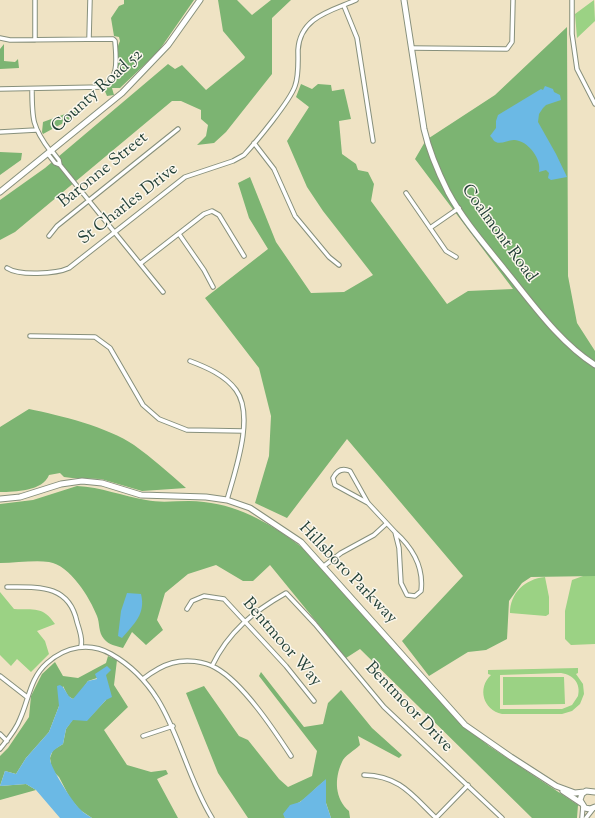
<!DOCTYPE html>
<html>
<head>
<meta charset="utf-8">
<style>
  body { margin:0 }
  canvas { display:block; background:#efe3c4 }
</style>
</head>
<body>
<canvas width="595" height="818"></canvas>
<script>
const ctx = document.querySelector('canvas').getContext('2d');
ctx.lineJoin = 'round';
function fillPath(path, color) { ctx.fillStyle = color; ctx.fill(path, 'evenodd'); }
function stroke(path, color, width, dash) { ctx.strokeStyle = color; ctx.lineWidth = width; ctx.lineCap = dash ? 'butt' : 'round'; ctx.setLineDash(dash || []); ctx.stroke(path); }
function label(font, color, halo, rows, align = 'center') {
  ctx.font = font + ' "Sorts Mill Goudy",serif'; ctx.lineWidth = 3; ctx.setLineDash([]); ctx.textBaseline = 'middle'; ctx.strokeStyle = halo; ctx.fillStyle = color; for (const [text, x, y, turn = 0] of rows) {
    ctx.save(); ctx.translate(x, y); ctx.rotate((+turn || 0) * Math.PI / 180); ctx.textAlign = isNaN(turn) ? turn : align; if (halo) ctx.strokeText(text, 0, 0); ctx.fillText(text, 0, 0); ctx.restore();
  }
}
fillPath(new Path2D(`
  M 594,0 L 595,21 L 577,38 L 575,14 Z
  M 583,576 L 595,576 L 595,644 L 571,645 L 565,639 L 565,611 L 572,580 Z
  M 545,577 L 549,597 L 549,614 L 546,616 L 510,613 C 510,593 525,579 545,577 Z
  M 0,592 L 14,609 C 34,610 43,606 55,624 L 37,631 L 45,641 L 49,654 L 31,672 L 17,659 L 11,666 L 0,655 Z
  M 578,668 L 578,673 L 576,674 L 583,684 L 584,694 L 580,704 L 572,711 L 562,714 L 502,714 C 483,710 477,688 491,675 L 488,674 L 488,670 ZM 561,673 C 574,675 581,684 578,696 L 572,705 L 562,709 L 500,709 L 500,675 Z
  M 503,677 L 564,677 L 565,704 L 503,705 Z`), '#9bd284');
fillPath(new Path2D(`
  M 124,0 L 194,0 L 158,52 L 120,88 L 112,88 L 114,95 L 107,96 L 104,89 C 126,71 111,58 120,41 L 119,37 L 114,36 L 111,18 L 119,6 L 124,4 Z
  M 218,0 L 237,0 L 252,15 L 271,0 L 291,0 L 272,18 L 272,74 L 226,132 L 214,143 L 197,145 L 206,136 L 208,125 L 201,119 L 201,110 L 181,101 L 172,101 L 15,232 L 0,240 L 0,200 L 45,168 L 168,64 L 175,69 L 182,65 L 206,90 L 244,59 L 245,57 L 223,31 Z
  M 567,27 L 568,276 L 577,323 L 595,351 L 595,576 L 531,577 L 522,583 L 509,601 L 507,639 L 486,650 L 468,652 L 429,676 L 402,641 L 463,576 L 347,439 L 287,518 L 255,503 L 269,456 L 271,416 L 259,368 L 205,298 L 268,249 L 249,218 L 238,183 L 250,177 L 276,242 L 311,293 L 344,292 L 373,275 L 323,211 L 307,187 L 287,141 L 309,107 L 296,97 L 301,84 L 312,89 L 318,84 L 331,85 L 332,91 L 344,89 L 351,119 L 339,121 L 342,154 L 356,164 L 358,170 L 368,172 L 374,184 L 371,201 L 447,304 L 468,291 L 513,289 L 415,159 L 426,140 L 495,95 Z
  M 4,44 L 4,61 L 15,62 L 18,59 L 19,68 L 0,69 L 0,49 Z
  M 79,109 L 80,114 L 43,134 L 42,132 L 43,122 Z
  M 0,152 L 22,153 L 21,160 L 0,175 Z
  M 29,409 C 59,415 108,427 134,445 C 152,458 169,473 186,488 L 142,491 L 101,479 L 72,478 L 64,477 L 60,473 L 49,475 C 43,491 15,492 0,492 L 0,427 Z
  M 77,486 C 101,487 122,496 146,500 C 165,504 185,499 204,502 C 242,506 274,526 303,548 L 457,720 L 489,746 L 578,805 L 577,818 L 532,818 L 360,649 L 346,658 L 270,565 L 253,581 L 243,581 L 216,565 L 188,574 L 165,593 L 157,620 L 163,630 L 146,645 L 132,632 L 123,648 C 116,646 109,645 104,639 C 98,632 100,623 97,616 C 90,598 70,565 49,562 C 34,560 16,563 0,563 L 0,504 L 33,500 Z
  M 108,656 L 117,660 L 114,685 L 128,707 L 104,730 L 127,765 L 151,772 L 166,770 L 168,774 L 157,779 L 178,818 L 92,818 L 80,810 L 70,798 L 59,777 L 52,770 L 50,758 L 53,750 L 63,744 L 66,729 L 73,719 L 87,720 L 106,700 L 106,675 L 88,681 L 77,697 L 73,699 L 68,696 L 63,686 L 59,706 L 49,732 L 26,758 L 16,774 L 5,771 L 0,786 L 26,784 L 36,790 L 0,800 L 0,756 L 8,748 L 29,717 L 31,696 L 42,674 L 55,662 L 63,676 L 78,678 L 106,663 Z
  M 261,672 L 304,727 L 323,724 L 328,703 L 341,690 L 372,728 L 402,755 L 399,758 L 358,736 L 360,745 C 355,750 344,756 342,762 C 334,779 335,799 349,811 L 350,818 L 331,818 L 326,803 L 326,780 C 317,786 312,793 304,799 C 295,806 291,804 284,814 L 285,818 L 248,818 L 218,773 L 186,693 L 204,686 L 239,736 L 248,740 L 279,779 L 288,787 L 312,776 L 317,751 L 259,676 Z`), '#7cb472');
fillPath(new Path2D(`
  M 545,86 L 553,89 L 554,92 L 560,95 L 561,100 L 546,105 L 543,108 L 539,114 L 538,122 L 556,154 L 567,177 L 551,180 L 548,178 L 549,173 L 546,170 L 539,172 C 542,159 528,141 515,140 C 509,139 501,145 496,142 C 493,141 493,138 490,136 L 496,128 L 496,121 L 498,115 L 541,89 L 543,90 Z
  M 127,593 L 141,594 C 146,614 134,624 122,638 L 118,636 L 121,611 Z
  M 107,666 L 111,670 L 106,675 L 112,697 L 106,700 L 87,721 L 73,720 L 66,729 L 63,744 C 57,748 50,751 50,759 C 50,767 73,803 80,809 C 83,813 88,815 92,818 L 60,818 L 36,790 L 26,784 L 0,786 L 5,771 L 16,774 L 26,758 L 49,732 L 59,706 L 57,686 L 60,685 C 66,688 66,696 73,699 L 88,681 L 97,679 L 95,674 Z
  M 326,779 L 326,803 L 331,818 L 285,818 L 283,814 L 290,805 L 300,802 Z`), '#6bb9e5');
const street = new Path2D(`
  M 572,0 L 572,34 L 577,69 L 595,104
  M 344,6 L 357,38 L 373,141
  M 0,38 L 10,40 L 113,39 L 115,41 C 116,58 120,78 102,87 L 0,89
  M 89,39 L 90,0
  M 35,40 L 35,0
  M 411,48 L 507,49 L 512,42 L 513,0
  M 32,89 C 32,119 32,127 51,152
  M 0,132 L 36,130
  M 254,143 L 274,169 L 295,216 L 329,257 L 339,265
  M 52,151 L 59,160 L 60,165 L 163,292
  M 48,154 L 55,163 L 60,165
  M 406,193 L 446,251 L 456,257
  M 430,228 L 459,208
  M 179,234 L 204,270 L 213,287
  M 49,236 L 57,226 L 178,129
  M 141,263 L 204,214 L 212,211 L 219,215 L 244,256
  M 7,268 C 19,276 56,274 69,268 L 185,177 L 233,161 L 244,155 C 256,142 290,101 295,86 C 299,75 298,61 298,50 C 300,17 331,11 356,0
  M 30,336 L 95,337 L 110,348 L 143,405 L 159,419 L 187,430 L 243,431
  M 190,361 C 206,367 225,375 236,390 C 255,416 235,471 227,500
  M 368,503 L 335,485 L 333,478 C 337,470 343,468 350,471 L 368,503 L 395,532 L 399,548 L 401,583 L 407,595 L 415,596 L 421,591 C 424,567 413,548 395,532
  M 324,566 L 341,553 L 374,535 L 386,524
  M 7,587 C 38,587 69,584 77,622 C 79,629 83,638 81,646
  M 187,609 L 192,601 L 204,596 L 224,599 L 286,666 L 314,701
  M 212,666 C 228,632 254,611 286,593 L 315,624 L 384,707 L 502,818
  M 0,676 L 27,697
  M 143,679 C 152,672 161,666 172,663 C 186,659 204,661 216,668 C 243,683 274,730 291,756
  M 0,734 L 7,741
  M 143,736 L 173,726
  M 0,749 C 8,739 16,730 20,719 C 29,699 30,678 47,663 C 66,646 90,642 111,654 C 175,690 177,761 212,818
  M 364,775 C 400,776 412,795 436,818
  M 436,818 L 468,785
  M 582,818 L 583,806
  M 586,818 L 593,809`);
const secondary = new Path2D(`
  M 404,0 L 424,129 C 429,151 438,172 448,192 C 463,220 485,245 505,270 C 532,303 559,342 595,365
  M 0,192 L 122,93 L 168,45 L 200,0
  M 0,499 L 20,497 L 61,484 L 82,481 L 102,483 L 141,495 L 206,497 L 227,500 L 250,508 L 301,542 L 465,725 L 511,757 L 556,786 L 575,793 L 584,792
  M 563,791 L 581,803
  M 595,792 L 586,791 L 582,794 L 580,800 L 585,808 L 590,809 L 595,807`);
stroke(street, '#87907c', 5.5);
stroke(secondary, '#87907c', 7);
stroke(street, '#fff', 3.5);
stroke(secondary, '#fff', 5);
label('17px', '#1f3d34', '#fbf7ec', [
  ["County Road 52",98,92,-42],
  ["Baronne Street",104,171,-39],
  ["St Charles Drive",129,205,-38],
  ["Coalmont Road",498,234,54],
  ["Hillsboro Parkway",347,574,46],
  ["Bentmoor Way",281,643,49],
  ["Bentmoor Drive",408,708,46]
]);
</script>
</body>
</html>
